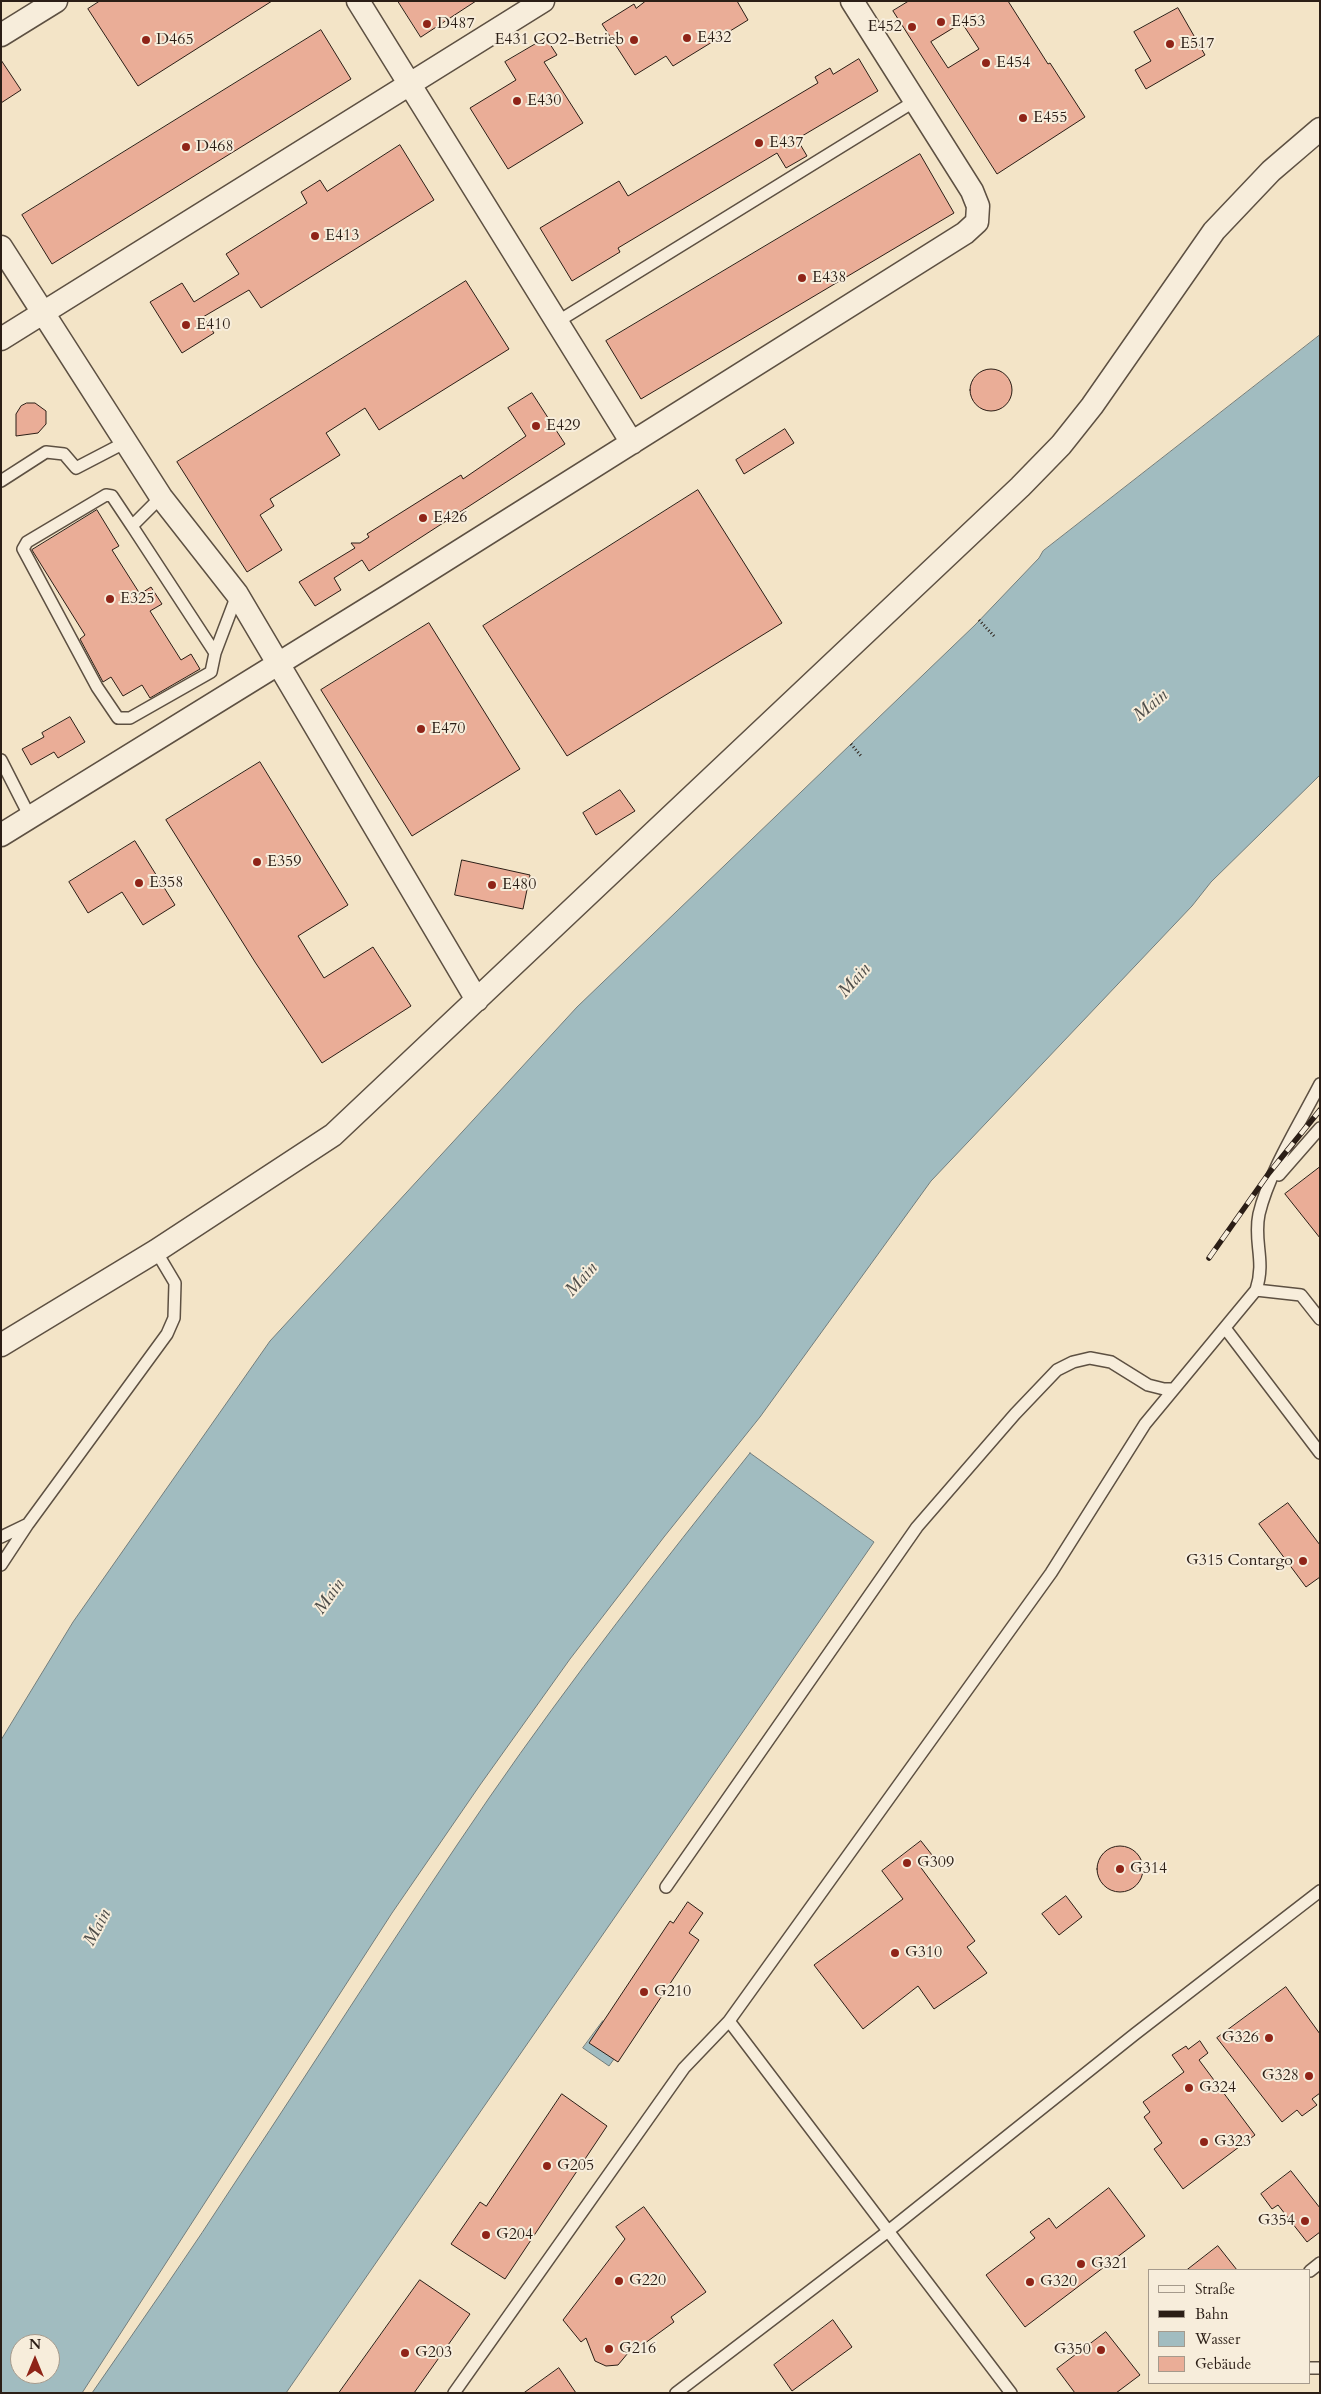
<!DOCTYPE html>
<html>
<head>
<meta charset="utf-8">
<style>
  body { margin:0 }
  #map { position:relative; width:1321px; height:2394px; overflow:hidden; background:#f3e4c7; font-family:Cardo,serif }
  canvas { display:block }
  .frame { position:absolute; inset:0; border:2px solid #2b1e16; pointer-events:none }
  .legend { position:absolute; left:1148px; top:2269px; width:162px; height:115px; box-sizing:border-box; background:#f7eddb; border:1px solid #a59a8c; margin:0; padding:6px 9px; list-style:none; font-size:15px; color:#2b1e16 }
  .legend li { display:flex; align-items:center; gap:10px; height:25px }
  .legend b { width:25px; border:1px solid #a59a8c }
  .north { position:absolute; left:10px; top:2334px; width:50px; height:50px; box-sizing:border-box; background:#f7eddb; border:1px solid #a59a8c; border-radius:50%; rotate:0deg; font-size:14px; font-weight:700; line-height:20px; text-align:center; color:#2b1e16 }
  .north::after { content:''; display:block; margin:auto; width:18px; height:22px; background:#8f2418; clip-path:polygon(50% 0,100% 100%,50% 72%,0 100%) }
</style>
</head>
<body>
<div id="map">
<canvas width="1321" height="2394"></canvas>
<div class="frame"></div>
<ul class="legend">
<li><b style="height:6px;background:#f7eddb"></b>Straße</li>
<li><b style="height:6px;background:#2b1e16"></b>Bahn</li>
<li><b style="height:14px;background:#a1bcc0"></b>Wasser</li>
<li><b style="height:14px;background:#eaad97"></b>Gebäude</li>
</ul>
<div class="north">N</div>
</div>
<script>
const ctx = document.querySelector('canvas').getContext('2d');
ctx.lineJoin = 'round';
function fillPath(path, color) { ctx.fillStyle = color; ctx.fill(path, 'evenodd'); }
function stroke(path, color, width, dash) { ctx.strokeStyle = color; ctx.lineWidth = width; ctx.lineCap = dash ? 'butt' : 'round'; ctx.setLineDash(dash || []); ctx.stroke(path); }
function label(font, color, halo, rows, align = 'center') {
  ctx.font = font + ' Cardo,serif'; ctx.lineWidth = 4; ctx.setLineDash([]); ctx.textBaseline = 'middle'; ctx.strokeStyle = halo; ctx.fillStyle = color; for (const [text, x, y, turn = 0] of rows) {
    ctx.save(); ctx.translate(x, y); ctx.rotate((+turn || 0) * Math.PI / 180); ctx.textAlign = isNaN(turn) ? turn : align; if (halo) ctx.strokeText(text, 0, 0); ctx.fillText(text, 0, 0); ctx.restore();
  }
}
const water = new Path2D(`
  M 1320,335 L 1320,775 L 1211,882 L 1192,906 L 931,1181 L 760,1417 L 664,1537 L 570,1659 L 480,1785 L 392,1913 L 82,2393 L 1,2393 L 1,1740 L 73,1622 L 270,1341 L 577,1007 L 975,625 L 1039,558 L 1043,551 ZM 20,2344 L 50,2344 L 50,2374 L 20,2374 Z
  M 750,1453 L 874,1542 L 286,2393 L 92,2393 C 141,2322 191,2251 238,2178 C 322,2052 403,1923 489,1798 C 571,1679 660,1566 750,1453 Z
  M 603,2021 L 628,2039 L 609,2066 L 583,2048 Z`);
fillPath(water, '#a1bcc0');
stroke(water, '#727d7c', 1);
const building = new Path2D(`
  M 100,1 L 272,1 L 138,86 L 88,9 Z
  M 398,1 L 476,1 L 421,37 Z
  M 646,1 L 737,1 L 748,20 L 673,66 L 666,56 L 635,75 L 602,24 L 634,4 L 636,8 Z
  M 909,1 L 1008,1 L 1048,64 L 1050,63 L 1085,117 L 997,174 L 893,11 ZM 962,23 L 979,49 L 948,68 L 931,42 Z
  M 1178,8 L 1205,55 L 1146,89 L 1135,70 L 1151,61 L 1134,32 Z
  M 321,30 L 351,79 L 52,264 L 22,215 Z
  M 546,38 L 557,55 L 544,62 L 583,123 L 508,169 L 470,108 L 516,80 L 505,62 Z
  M 859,59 L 878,91 L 797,139 L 807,156 L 786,168 L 777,153 L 618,248 L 620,252 L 572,281 L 540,228 L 619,181 L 628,196 L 818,83 L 815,77 L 830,68 L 833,74 Z
  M 1,60 L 21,90 L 1,103 Z
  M 400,145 L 434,200 L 261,308 L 249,290 L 203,317 L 214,333 L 182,353 L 150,302 L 182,283 L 194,302 L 239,274 L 226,254 L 307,203 L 301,192 L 320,180 L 327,191 Z
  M 920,154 L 954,213 L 641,399 L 606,341 Z
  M 466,281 L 509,349 L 379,430 L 365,408 L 326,433 L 340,455 L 270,499 L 274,506 L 260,515 L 282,550 L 247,572 L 177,462 Z
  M970 390a21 21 0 1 1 42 0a21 21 0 1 1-42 0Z
  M 532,393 L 565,444 L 369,571 L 362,560 L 334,578 L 341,590 L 315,606 L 299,582 L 355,548 L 351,543 L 360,543 L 369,537 L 367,534 L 461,475 L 463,479 L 526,436 L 508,408 Z
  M 27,403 L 35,403 L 46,411 L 46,424 L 38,433 L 16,436 L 16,414 L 21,406 Z
  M 785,429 L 794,443 L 744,474 L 736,460 Z
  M 698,490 L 782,623 L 567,756 L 483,626 Z
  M 97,510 L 119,546 L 112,550 L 140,594 L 151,587 L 162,604 L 150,611 L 181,660 L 191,654 L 200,669 L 150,698 L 142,685 L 123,696 L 111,677 L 103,682 L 80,639 L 85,635 L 32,550 Z
  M 429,623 L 520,769 L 412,836 L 321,690 Z
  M 70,717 L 85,742 L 58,758 L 54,752 L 31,765 L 22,749 L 44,737 L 42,733 Z
  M 260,762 L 348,905 L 298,936 L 324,978 L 373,947 L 411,1006 L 322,1063 L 255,962 L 166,820 Z
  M 620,790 L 635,811 L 596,835 L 583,813 Z
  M 135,841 L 175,905 L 143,925 L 122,892 L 88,913 L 69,882 Z
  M 462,860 L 530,875 L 523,909 L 455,895 Z
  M 1320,1167 L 1320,1238 L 1285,1194 Z
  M 1288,1503 L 1320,1545 L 1320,1577 L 1306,1587 L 1259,1524 Z
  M 921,1841 L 932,1855 L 919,1865 L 975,1941 L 967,1947 L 987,1973 L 934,2009 L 918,1986 L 863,2029 L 814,1965 L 903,1899 L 882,1871 Z
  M1097 1869a23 23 0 1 1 46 0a23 23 0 1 1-46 0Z
  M 1066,1896 L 1082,1917 L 1059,1935 L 1042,1914 Z
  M 688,1902 L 703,1913 L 689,1933 L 699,1940 L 618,2062 L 589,2043 L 670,1921 L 673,1923 Z
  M 1286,1987 L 1320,2034 L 1320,2093 L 1312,2099 L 1317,2105 L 1302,2116 L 1297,2110 L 1282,2122 L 1217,2038 Z
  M 1200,2041 L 1208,2053 L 1199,2060 L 1255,2135 L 1183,2189 L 1154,2149 L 1162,2143 L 1144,2117 L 1150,2112 L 1143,2102 L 1184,2072 L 1172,2055 L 1186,2046 L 1188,2049 Z
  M 562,2094 L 607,2126 L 505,2279 L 451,2244 L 480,2202 L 486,2206 Z
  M 1291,2171 L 1320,2208 L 1320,2232 L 1307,2242 L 1278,2205 L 1272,2209 L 1261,2194 Z
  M 1109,2188 L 1145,2236 L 1025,2327 L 986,2275 L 1035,2238 L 1030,2232 L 1049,2218 L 1056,2228 Z
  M 644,2207 L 706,2292 L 671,2317 L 674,2322 L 641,2346 L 638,2341 L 618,2365 L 606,2366 L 595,2361 L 586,2338 L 581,2342 L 563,2320 L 625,2239 L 616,2227 Z
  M 1218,2246 L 1237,2270 L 1187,2270 Z
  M 420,2280 L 470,2314 L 414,2393 L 339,2393 Z
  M 833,2320 L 852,2347 L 792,2391 L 774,2365 Z
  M 1106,2332 L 1140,2375 L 1116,2393 L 1075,2393 L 1057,2369 Z
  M 559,2368 L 576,2393 L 524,2393 Z`);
fillPath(building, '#eaad97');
stroke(building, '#2b1e16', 1);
const service = new Path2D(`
  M 557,322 L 915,101
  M 1,481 L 46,452 L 64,454 L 76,468 L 126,442
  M 161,497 L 132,526 L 112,496 L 106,495 L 27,542 L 23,549 L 97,687 L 118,718 L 130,718 L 211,672 L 215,653 L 237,595
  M 132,526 L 215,653
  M 1,760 L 30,817
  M 1279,1175 L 1320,1128
  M 1256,1290 L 1301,1295 L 1320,1319
  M 1225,1328 L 1320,1453
  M 1,1537 L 26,1525
  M 1,1565 L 28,1524 L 167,1334 L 174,1318 L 175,1283 L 156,1251
  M 666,1887 L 917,1527 L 1015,1414 L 1057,1370 L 1073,1362 L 1090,1358 L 1111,1362 L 1148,1385 L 1164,1389 L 1174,1389
  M 729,2021 L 1011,2393
  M 1310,2271 L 1320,2263
  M 1310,2368 L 1320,2368
  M 454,2393 L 684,2068 L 729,2021 L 1051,1573 L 1145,1424 L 1256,1290 C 1266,1260 1253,1242 1259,1214 C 1269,1172 1300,1123 1320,1084
  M 676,2393 L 887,2232 L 1135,2034 L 1320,1891`);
const minor = new Path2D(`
  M 358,1 L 632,443
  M 1,35 L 56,1
  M 1,247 L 161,497 L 237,594 L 477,1000
  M 1,339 L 543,1
  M 1,835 L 388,596 L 965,233 L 977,222 L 978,206 L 972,191 L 852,1
  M 1,1345 L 156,1251 L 333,1135 L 1020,487 L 1061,445 L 1092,406 L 1214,231 L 1271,171 L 1320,129`);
stroke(service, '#5d5042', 14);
stroke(minor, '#5d5042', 25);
stroke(new Path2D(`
  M 979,620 L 994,636
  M 851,744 L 861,756`), '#2b1e16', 3, [1, 2.5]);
stroke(service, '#f7eddb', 11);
stroke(minor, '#f7eddb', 22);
const rail = new Path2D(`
  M 1209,1258 L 1269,1173 L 1320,1110`);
stroke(rail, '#2b1e16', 5.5);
stroke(rail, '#f7eddb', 4, [11]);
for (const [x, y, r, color] of [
  [941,22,5,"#8f2418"],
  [427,24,5,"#8f2418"],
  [912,27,5,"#8f2418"],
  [687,38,5,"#8f2418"],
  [146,40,5,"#8f2418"],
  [634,40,5,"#8f2418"],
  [1170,44,5,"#8f2418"],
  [986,63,5,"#8f2418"],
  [517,101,5,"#8f2418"],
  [1023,118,5,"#8f2418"],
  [759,143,5,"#8f2418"],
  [186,147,5,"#8f2418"],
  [315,236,5,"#8f2418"],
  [802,278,5,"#8f2418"],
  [186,325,5,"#8f2418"],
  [536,426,5,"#8f2418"],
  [423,518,5,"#8f2418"],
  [110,599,5,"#8f2418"],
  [421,729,5,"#8f2418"],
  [257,862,5,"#8f2418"],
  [139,883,5,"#8f2418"],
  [492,885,5,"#8f2418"],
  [1303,1561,5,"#8f2418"],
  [907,1863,5,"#8f2418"],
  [1120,1869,5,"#8f2418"],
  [895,1953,5,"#8f2418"],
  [644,1992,5,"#8f2418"],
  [1269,2038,5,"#8f2418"],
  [1309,2076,5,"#8f2418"],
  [1189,2088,5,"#8f2418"],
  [1204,2142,5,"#8f2418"],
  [547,2166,5,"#8f2418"],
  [1305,2221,5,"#8f2418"],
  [486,2235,5,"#8f2418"],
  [1081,2264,5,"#8f2418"],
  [619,2281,5,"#8f2418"],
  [1030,2282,5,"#8f2418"],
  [609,2349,5,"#8f2418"],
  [1101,2350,5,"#8f2418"],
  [405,2353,5,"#8f2418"]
]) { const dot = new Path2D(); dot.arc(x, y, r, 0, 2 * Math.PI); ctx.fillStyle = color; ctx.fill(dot); stroke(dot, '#f7eddb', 2); }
label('16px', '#2b1e16', '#f7eddb', [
  ["E453",951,22],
  ["D487",437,24],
  ["E452",902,27,"right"],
  ["E432",697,38],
  ["D465",156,40],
  ["E431 CO2-Betrieb",624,40,"right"],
  ["E517",1180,44],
  ["E454",996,63],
  ["E430",527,101],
  ["E455",1033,118],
  ["E437",769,143],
  ["D468",196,147],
  ["E413",325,236],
  ["E438",812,278],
  ["E410",196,325],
  ["E429",546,426],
  ["E426",433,518],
  ["E325",120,599],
  ["E470",431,729],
  ["E359",267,862],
  ["E358",149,883],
  ["E480",502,885],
  ["G315 Contargo",1293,1561,"right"],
  ["G309",917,1863],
  ["G314",1130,1869],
  ["G310",905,1953],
  ["G210",654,1992],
  ["G326",1259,2038,"right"],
  ["G328",1299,2076,"right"],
  ["G324",1199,2088],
  ["G323",1214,2142],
  ["G205",557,2166],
  ["G354",1295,2221,"right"],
  ["G204",496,2235],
  ["G321",1091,2264],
  ["G220",629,2281],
  ["G320",1040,2282],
  ["G216",619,2349],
  ["G350",1091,2350,"right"],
  ["G203",415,2353]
], 'left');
label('italic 18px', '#4e4d49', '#f7eddb', [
  ["Main",1151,706,-40],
  ["Main",855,981,-48],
  ["Main",582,1280,-48],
  ["Main",330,1597,-54],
  ["Main",98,1928,-62]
]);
</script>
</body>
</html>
